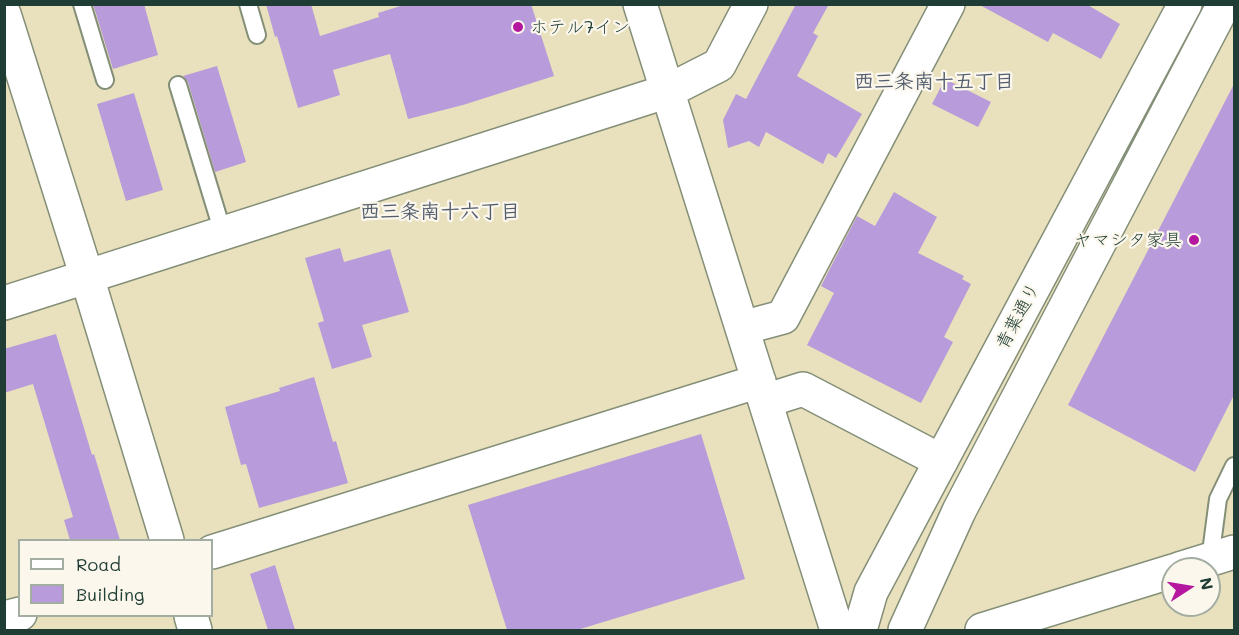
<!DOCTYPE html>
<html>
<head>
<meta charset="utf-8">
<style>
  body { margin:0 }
  #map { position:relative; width:1239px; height:635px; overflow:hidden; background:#e9e1bd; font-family:Mali,sans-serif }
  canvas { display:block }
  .frame { position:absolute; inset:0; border:6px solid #1f3d34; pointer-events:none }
  .legend { position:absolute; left:18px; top:539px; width:195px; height:78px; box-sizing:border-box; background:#fbf7ec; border:2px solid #a3ada2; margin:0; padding:8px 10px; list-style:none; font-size:18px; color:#1f3d34 }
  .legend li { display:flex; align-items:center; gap:12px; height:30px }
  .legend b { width:30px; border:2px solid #a3ada2 }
  .north { position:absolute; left:1161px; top:557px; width:60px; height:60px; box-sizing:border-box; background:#fbf7ec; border:2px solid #a3ada2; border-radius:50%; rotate:78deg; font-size:16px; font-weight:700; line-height:24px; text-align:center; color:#1f3d34 }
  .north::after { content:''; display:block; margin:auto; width:21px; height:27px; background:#b5179e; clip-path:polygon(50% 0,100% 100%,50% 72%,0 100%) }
</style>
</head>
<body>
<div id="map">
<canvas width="1239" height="635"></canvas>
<div class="frame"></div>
<ul class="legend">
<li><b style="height:8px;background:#fff"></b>Road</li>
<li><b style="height:16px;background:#b79bda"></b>Building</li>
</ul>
<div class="north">N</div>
</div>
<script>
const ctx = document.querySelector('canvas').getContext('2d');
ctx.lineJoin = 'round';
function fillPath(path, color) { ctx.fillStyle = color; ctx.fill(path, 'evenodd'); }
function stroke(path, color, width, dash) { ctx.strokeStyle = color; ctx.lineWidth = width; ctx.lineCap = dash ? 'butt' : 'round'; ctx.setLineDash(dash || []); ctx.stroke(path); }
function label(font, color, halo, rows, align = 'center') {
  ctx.font = font + ' Mali,"Klee One",sans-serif'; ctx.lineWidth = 4.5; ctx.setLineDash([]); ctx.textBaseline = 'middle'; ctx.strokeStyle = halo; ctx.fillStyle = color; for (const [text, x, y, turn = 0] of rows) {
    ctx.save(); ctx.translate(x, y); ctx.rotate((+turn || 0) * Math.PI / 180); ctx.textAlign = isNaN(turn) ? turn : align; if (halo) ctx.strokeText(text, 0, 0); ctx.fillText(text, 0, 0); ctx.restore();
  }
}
fillPath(new Path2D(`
  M 93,4 L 144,4 L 158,55 L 113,69 Z
  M 266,4 L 311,4 L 320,36 L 379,17 L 378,13 L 407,4 L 531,4 L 554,76 L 463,105 L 408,119 L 390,54 L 333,70 L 340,95 L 298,108 L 277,36 L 275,37 Z
  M 796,4 L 829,4 L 813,33 L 818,36 L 797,76 L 862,114 L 836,158 L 828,153 L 823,164 L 766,132 L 759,147 L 749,141 L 728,148 L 723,120 L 736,94 L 746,99 Z
  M 978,4 L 1086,4 L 1120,24 L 1101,59 L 1053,33 L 1048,42 Z
  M 217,66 L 246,162 L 215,172 L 188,82 L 183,76 Z
  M 945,79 L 991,102 L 978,127 L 932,104 Z
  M 1234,84 L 1234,395 L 1195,472 L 1068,405 Z
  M 134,93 L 163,190 L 126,201 L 97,104 Z
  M 894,192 L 937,217 L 918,253 L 964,276 L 962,279 L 971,284 L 944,337 L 953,342 L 921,403 L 807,345 L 834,293 L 821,286 L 857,216 L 875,226 Z
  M 340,248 L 344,262 L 390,249 L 409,312 L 362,325 L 372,357 L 332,369 L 318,323 L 324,321 L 305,258 Z
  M 56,334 L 92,455 L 94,454 L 120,540 L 70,540 L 64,520 L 73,517 L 33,384 L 4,393 L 4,349 Z
  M 314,377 L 333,442 L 336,441 L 348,483 L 259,508 L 246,464 L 241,465 L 225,407 L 280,391 L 279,388 Z
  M 701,434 L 745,579 L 577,630 L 507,630 L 468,505 Z
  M 275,565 L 295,630 L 268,630 L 250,574 Z`), '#b79bda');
const service = new Path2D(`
  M 82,4 L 105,80
  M 248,4 L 257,35
  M 178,85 L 223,233
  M 1210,560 L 1218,499 L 1234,466`);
const minor = new Path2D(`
  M 640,4 L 837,630
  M 4,14 L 87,277 L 167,540
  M 668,91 L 719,65 L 751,4
  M 742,328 L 783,317 L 948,4
  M 765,401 L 803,389 L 941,461
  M 212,552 L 759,381
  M 191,616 L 195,630
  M 4,618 L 20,614`);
const tertiary = new Path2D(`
  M 4,303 L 668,91
  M 1179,569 L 1234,552
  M 860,630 L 871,592 L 1185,4
  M 905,630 L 959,511 L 1224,4
  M 982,630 L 1173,571`);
stroke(service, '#848f78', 20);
stroke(minor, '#848f78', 36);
stroke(tertiary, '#848f78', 36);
stroke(service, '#fff', 16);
stroke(minor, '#fff', 33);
stroke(tertiary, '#fff', 33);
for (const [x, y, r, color] of [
  [518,27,6,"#b5179e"],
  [1194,240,6,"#b5179e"]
]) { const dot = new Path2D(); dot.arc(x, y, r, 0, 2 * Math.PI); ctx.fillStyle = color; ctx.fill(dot); stroke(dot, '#fbf7ec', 2); }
label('18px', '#1f3d34', '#fbf7ec', [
  ["ホテル7イン",530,27],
  ["ヤマシタ家具",1182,240,"right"]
], 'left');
label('18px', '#1f3d34', '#fbf7ec', [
  ["青葉通り",1018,316,-62]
]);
label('bold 20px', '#545e6e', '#fbf7ec', [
  ["西三条南十五丁目",934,82],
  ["西三条南十六丁目",440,212]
]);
</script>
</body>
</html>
